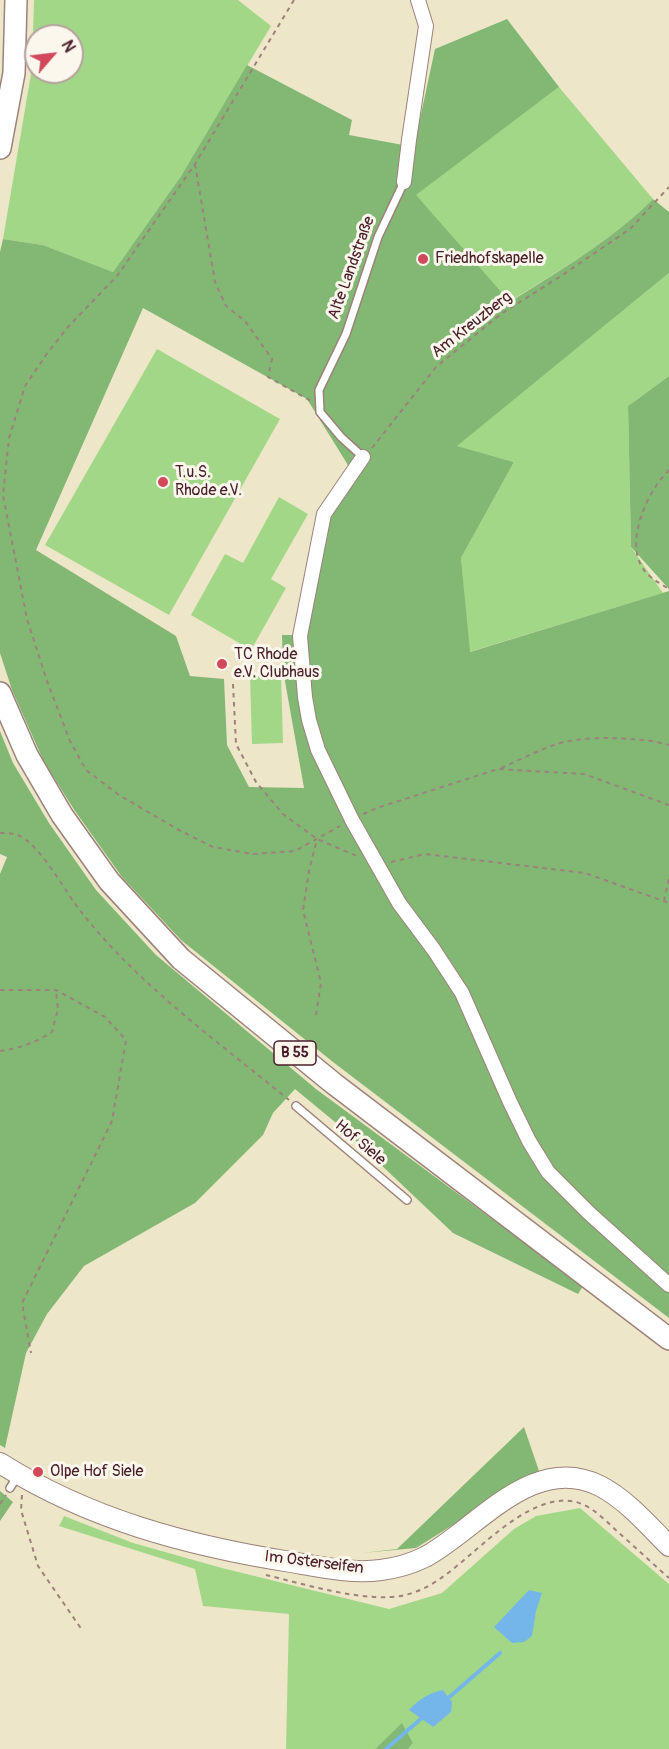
<!DOCTYPE html>
<html>
<head>
<meta charset="utf-8">
<style>
  body { margin:0 }
  #map { position:relative; width:669px; height:1749px; overflow:hidden; background:#eee6c9; font-family:Pangolin,sans-serif }
  canvas { display:block }
  .north { position:absolute; left:24px; top:24px; width:60px; height:60px; box-sizing:border-box; background:#fbf7ec; border:2px solid #b4a19f; border-radius:50%; rotate:62deg; font-size:16px; font-weight:700; line-height:24px; text-align:center; color:#4a1f2b }
  .north::after { content:''; display:block; margin:auto; width:21px; height:27px; background:#d1495b; clip-path:polygon(50% 0,100% 100%,50% 72%,0 100%) }
</style>
</head>
<body>
<div id="map">
<canvas width="669" height="1749"></canvas>
<div class="north">N</div>
</div>
<script>
const ctx = document.querySelector('canvas').getContext('2d');
ctx.lineJoin = 'round';
function fillPath(path, color) { ctx.fillStyle = color; ctx.fill(path, 'evenodd'); }
function stroke(path, color, width, dash) { ctx.strokeStyle = color; ctx.lineWidth = width; ctx.lineCap = dash ? 'butt' : 'round'; ctx.setLineDash(dash || []); ctx.stroke(path); }
function label(font, color, halo, rows, align = 'center') {
  ctx.font = font + ' Pangolin,sans-serif'; ctx.lineWidth = 6; ctx.setLineDash([]); ctx.textBaseline = 'middle'; ctx.strokeStyle = halo; ctx.fillStyle = color; for (const [text, x, y, turn = 0] of rows) {
    ctx.save(); ctx.translate(x, y); ctx.rotate((+turn || 0) * Math.PI / 180); ctx.textAlign = isNaN(turn) ? turn : align; if (halo) ctx.strokeText(text, 0, 0); ctx.fillText(text, 0, 0); ctx.restore();
  }
}
fillPath(new Path2D(`
  M 34,0 L 238,0 L 271,26 L 181,176 L 113,272 L 43,245 L 3,239 L 32,68 ZM 36,36 L 72,36 L 72,72 L 36,72 Z
  M 559,87 L 653,199 C 611,241 560,270 509,302 L 415,195 Z
  M 669,273 L 669,376 L 628,406 L 631,547 L 663,593 L 469,652 L 461,558 L 514,462 L 456,446 Z
  M 157,349 L 280,419 L 169,615 L 45,545 Z
  M 279,497 L 308,514 L 271,579 L 286,588 L 251,650 L 191,615 L 225,554 L 243,563 Z
  M 281,675 L 283,743 L 252,744 L 250,676 Z
  M 580,1508 L 669,1584 L 669,1749 L 408,1749 L 413,1743 L 402,1724 L 375,1749 L 286,1749 L 289,1614 L 203,1606 L 195,1569 L 59,1526 L 64,1516 L 133,1543 L 222,1568 L 389,1609 L 442,1593 L 514,1529 L 536,1516 Z`), '#a3d788');
fillPath(new Path2D(`
  M 507,19 L 559,87 L 416,195 L 510,302 C 560,270 611,241 653,199 L 669,212 L 669,273 L 457,446 L 514,462 L 461,558 L 470,652 L 669,591 L 669,1318 L 333,1062 L 181,940 L 122,877 L 75,811 L 44,762 L 12,690 L 0,653 L 0,252 L 3,239 L 43,245 L 113,272 L 181,176 L 247,65 L 352,120 L 349,135 L 414,147 L 435,49 ZM 143,308 L 307,399 L 356,478 L 329,516 L 307,635 L 282,635 L 283,670 L 304,788 L 249,787 L 227,745 L 224,679 L 190,676 L 176,636 L 36,550 Z
  M 669,376 L 669,589 L 631,547 L 628,406 Z
  M 0,731 L 13,763 L 49,823 L 96,890 L 156,955 L 316,1089 L 583,1286 L 578,1294 L 453,1233 L 341,1127 L 295,1089 L 273,1113 L 263,1135 L 195,1203 L 84,1266 L 47,1314 L 26,1353 L 5,1448 L 0,1445 L 0,874 L 7,857 L 0,854 Z
  M 524,1427 L 539,1471 L 416,1548 L 362,1553 L 397,1549 Z
  M 0,1491 L 13,1502 L 0,1521 Z
  M 402,1723 L 413,1743 L 408,1749 L 375,1749 Z`), '#82b874');
fillPath(new Path2D(`
  M 529,1590 L 542,1593 L 536,1611 L 532,1636 L 524,1642 L 512,1643 L 494,1627 Z
  M 443,1690 L 452,1702 L 451,1712 L 433,1727 L 409,1710 C 419,1699 429,1693 443,1690 Z`), '#74b6e9');
stroke(new Path2D(`
  M 446,1700 L 500,1653
  M 386,1749 L 423,1717`), '#74b6e9', 4);
const lane = new Path2D(`
  M 363,457 L 341,437 L 320,412 L 319,390 L 346,334 L 378,237 L 404,182
  M 296,1106 L 407,1200
  M 10,1488 L 18,1475`);
const street = new Path2D(`
  M 404,182 L 409,140 L 426,26 L 418,0
  M 363,457 L 324,514 L 300,636 L 305,697 L 309,720 L 318,750 L 352,820 L 399,903 L 434,950 L 462,993 L 510,1102 L 529,1141 L 548,1172 L 589,1213 L 669,1285`);
const secondary = new Path2D(`
  M 0,1463 C 88,1519 189,1546 291,1562 C 320,1567 352,1574 381,1570 C 396,1568 411,1564 425,1557 C 477,1529 533,1452 600,1486 C 627,1500 648,1525 669,1546`);
const primary = new Path2D(`
  M 0,148 L 14,73 L 16,0
  M 0,693 L 27,755 L 62,815 L 109,881 L 181,959 L 333,1083 L 669,1339`);
stroke(lane, '#9c827a', 10);
stroke(street, '#9c827a', 16);
stroke(secondary, '#9c827a', 22);
stroke(primary, '#9c827a', 24);
stroke(new Path2D(`
  M 294,0 L 195,164 L 117,276 L 67,328 L 46,355 L 25,386 L 9,438 L 3,495 L 27,619 L 47,681 L 70,741 L 86,770 L 119,795 L 177,829 L 213,847 L 253,854 L 295,851 L 340,826
  M 195,164 L 215,282 L 226,306 L 245,321 L 272,359 L 268,377 L 311,401
  M 372,448 L 436,367 L 501,314 L 561,276 L 630,229 L 669,187
  M 669,470 C 649,489 626,538 641,565 C 647,577 658,582 669,589
  M 233,684 L 236,744 L 256,782 L 283,814 L 317,839 L 357,856
  M 501,768 C 520,760 538,750 557,744 C 585,735 641,737 669,745
  M 363,814 L 377,808 L 498,769 L 584,774 L 669,805
  M 0,833 C 6,833 13,833 18,835 C 41,845 65,892 82,913 C 140,986 217,1041 289,1100
  M 391,862 L 425,854 L 585,873 L 669,903
  M 664,901 L 669,878
  M 0,990 L 56,990 L 105,1017 L 126,1040 L 112,1121 L 22,1303 L 31,1353
  M 316,1015 L 321,983 L 303,910 L 309,871 L 317,839
  M 0,1051 C 20,1048 35,1043 52,1032 L 58,1009 L 56,990
  M 22,1495 L 21,1510 L 38,1566 L 82,1630
  M 0,1504 L 6,1495
  M 266,1575 C 304,1584 368,1604 405,1595 C 431,1589 451,1571 471,1554 C 497,1532 544,1488 582,1504 C 596,1510 607,1522 618,1532 C 635,1547 652,1563 669,1578`), '#9c827a', 2, [4.5, 4.5]);
stroke(lane, '#fff', 7);
stroke(street, '#fff', 14);
stroke(secondary, '#fff', 20);
stroke(primary, '#fff', 21);
for (const [x, y, r, color] of [
  [423,259,6,"#d1495b"],
  [163,482,6,"#d1495b"],
  [222,664,6,"#d1495b"],
  [38,1472,6,"#d1495b"]
]) { const dot = new Path2D(); dot.arc(x, y, r, 0, 2 * Math.PI); ctx.fillStyle = color; ctx.fill(dot); stroke(dot, '#fbf7ec', 2); }
for (const [x, y, w] of [
  [295,1053,42]
]) { const box = new Path2D(); box.roundRect(x - w / 2, y - 12, w, 24, 4.5); ctx.fillStyle = '#fbf7ec'; ctx.fill(box); stroke(box, '#4a1f2b', 1.5); }
label('bold 15px', '#4a1f2b', null, [
  ["B 55",295,1053]
]);
label('16px', '#4a1f2b', '#fbf7ec', [
  ["Friedhofskapelle",435,259],
  ["T.u.S.",175,473],
  ["Rhode e.V.",175,491],
  ["TC Rhode",234,655],
  ["e.V. Clubhaus",234,673],
  ["Olpe Hof Siele",50,1472]
], 'left');
label('16px', '#4a1f2b', '#fbf7ec', [
  ["Alte Landstraße",352,268,-70],
  ["Am Kreuzberg",472,325,-38],
  ["Hof Siele",360,1143,40],
  ["Im Osterseifen",314,1563,7]
]);
</script>
</body>
</html>
